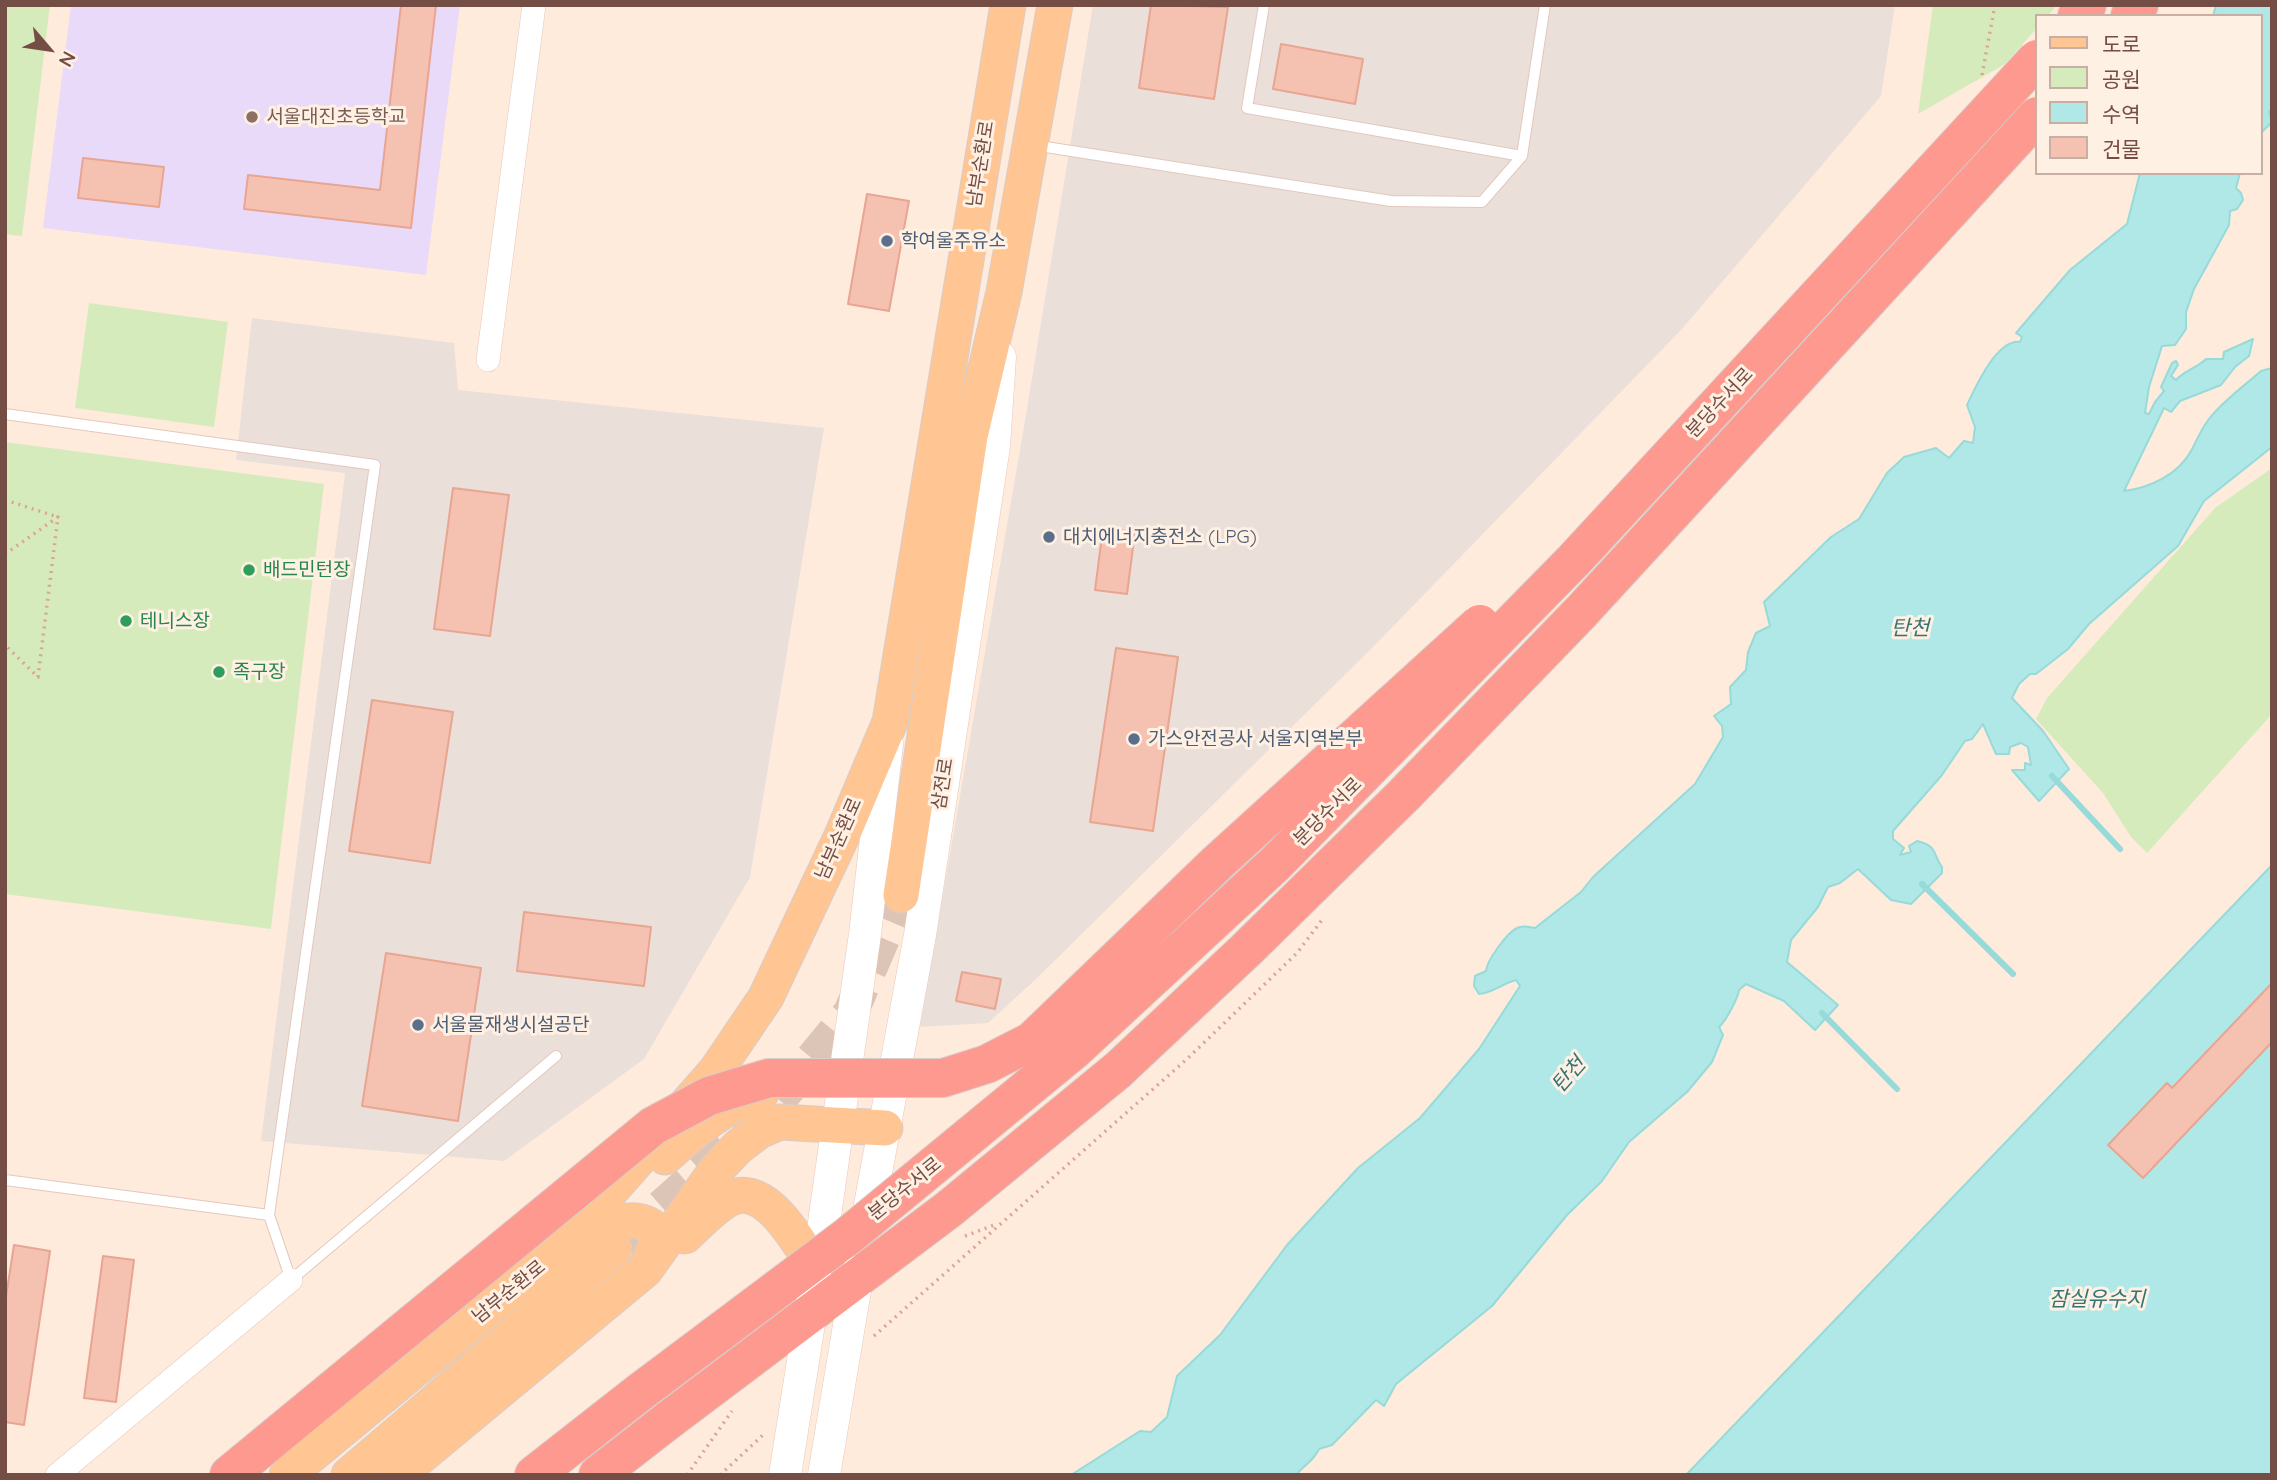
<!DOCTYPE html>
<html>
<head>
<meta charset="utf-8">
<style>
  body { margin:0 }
  #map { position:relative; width:2277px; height:1480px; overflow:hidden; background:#feebdc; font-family:Quicksand,"Noto Sans KR",sans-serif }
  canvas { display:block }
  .frame { position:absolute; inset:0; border:7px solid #744d44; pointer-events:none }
  .legend { position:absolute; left:2035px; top:14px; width:228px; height:161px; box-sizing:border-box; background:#fff0e4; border:2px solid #c7afa4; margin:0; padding:9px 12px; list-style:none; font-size:21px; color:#744d44 }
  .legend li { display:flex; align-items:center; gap:14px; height:35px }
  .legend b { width:35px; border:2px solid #c7afa4 }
  .north { position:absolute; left:14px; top:14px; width:70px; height:70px; -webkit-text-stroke:5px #fff0e4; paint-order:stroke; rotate:119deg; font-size:19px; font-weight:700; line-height:28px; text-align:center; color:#744d44 }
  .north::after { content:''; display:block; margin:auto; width:24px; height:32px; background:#744d44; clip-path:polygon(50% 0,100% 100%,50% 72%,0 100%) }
</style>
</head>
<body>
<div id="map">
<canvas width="2277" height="1480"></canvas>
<div class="frame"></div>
<ul class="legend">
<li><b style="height:9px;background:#ffc592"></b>도로</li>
<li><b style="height:19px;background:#d6ebbb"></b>공원</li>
<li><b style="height:19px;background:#b0e8e7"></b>수역</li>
<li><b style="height:19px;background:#f5c2b2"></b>건물</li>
</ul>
<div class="north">N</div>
</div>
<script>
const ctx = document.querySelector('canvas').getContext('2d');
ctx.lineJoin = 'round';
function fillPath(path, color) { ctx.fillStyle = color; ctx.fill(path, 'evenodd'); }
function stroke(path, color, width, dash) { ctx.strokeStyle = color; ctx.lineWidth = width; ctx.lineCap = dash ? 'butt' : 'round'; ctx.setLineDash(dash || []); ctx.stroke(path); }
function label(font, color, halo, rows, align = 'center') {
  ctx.font = font + ' Quicksand,"Noto Sans KR",sans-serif'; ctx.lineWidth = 6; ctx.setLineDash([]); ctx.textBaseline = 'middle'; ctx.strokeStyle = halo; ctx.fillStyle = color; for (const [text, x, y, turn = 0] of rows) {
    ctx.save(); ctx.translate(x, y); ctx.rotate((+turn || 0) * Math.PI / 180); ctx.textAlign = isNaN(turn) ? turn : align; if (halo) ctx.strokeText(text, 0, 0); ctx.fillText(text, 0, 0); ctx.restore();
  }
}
fillPath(new Path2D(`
  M 1093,5 L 1895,5 L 1881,96 L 1681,330 L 1372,648 L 1036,979 L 988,1023 L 920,1027 L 1024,427 Z
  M 252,318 L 454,343 L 458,390 L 824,428 L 750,877 L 644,1059 L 504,1161 L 261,1141 L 345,473 L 236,460 Z`), '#ebdfda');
fillPath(new Path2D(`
  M 71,5 L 460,5 L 426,275 L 43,228 Z`), '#e9daf9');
fillPath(new Path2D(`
  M 5,5 L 50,5 L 22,236 L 5,234 Z
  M 1933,5 L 2057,5 L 2048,16 L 2037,16 L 2037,28 L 2005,64 L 1918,114 Z
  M 89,303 L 228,322 L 214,427 L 75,408 Z
  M 5,442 L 324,484 L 271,929 L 5,894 Z
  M 2272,468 L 2272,714 L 2147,853 L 2131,837 L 2103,793 L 2036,719 L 2047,698 L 2215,508 Z`), '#d6ebbb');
const water = new Path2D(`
  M 2216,5 L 2272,5 L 2272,108 L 2269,112 L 2272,122 L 2261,133 L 2261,16 L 2213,16 Z
  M 2140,173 L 2240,173 L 2236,188 L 2241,193 L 2243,200 L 2237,209 L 2230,211 L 2229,225 L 2194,289 L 2186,312 L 2186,329 L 2175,345 L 2162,346 L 2149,387 L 2145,413 L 2149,414 L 2155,402 L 2164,391 L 2161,387 L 2172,363 L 2176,361 L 2178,365 L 2171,376 L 2176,380 C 2185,370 2197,368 2206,359 L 2223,359 L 2224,352 L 2253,339 L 2249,356 L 2235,367 L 2221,385 L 2180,401 L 2171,412 L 2164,408 L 2124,491 C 2149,488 2178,475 2191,451 C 2197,440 2201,429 2209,419 C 2223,401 2244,386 2261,371 L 2272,368 L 2272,447 L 2204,501 L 2178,546 L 2089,624 L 2068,649 L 2036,674 L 2030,674 L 2019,684 L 2012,698 L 2043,731 L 2069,769 L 2039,801 L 2012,770 L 2025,770 L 2025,763 L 2031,765 L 2028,747 L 2021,743 L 2010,747 L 2009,754 L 1996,754 L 1983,724 L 1972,739 L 1965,741 L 1942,775 L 1893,831 L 1893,839 L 1904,848 L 1900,855 L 1911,852 L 1909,846 L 1917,841 C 1938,846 1932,853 1942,867 L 1942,873 L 1911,904 L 1891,900 L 1858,869 L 1840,883 L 1828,887 L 1818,907 L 1791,940 L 1787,962 L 1838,1005 L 1815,1030 L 1784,1001 L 1746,984 L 1739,990 C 1738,998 1726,1021 1719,1027 L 1723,1035 L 1712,1062 L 1687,1092 L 1629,1142 L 1602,1181 L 1567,1215 L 1492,1306 L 1396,1384 L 1384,1406 L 1376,1400 L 1332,1445 L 1319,1449 C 1313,1462 1304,1465 1296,1475 L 1071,1475 L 1140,1431 L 1151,1432 L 1167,1417 L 1177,1376 L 1220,1335 L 1287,1245 L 1358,1168 L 1420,1118 L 1479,1049 L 1520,986 L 1516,980 C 1503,983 1493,993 1479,994 L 1474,986 L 1475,976 L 1486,971 C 1487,960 1507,933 1517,928 C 1523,925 1529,927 1535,928 L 1581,892 L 1593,877 L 1695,784 L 1723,737 L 1722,726 L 1714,716 L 1731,704 L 1730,687 L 1746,670 L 1748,652 L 1756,633 L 1770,626 L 1764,602 L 1831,537 L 1859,519 L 1887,473 L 1904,457 L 1936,448 L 1949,458 L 1964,441 L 1973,443 L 1975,427 L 1967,405 C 1976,386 1997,339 2020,342 L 2022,337 L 2016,333 L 2070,270 L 2127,224 Z
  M 2272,865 L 2272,1473 L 2270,1475 L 1686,1475 Z`);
fillPath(water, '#b0e8e7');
stroke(water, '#96dad9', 2);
stroke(new Path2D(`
  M 2052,776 L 2120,849
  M 1922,884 L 2013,974
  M 1822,1013 L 1897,1089`), '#96dad9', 6);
const building = new Path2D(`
  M 401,5 L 436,5 L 411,228 L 244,209 L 248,175 L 380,190 Z
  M 1151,5 L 1228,7 L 1214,99 L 1139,88 Z
  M 1281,44 L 1363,59 L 1355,104 L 1273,89 Z
  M 83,158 L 164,167 L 159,207 L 78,198 Z
  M 867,194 L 909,201 L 889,311 L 848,304 Z
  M 453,488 L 509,495 L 490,636 L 434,629 Z
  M 1103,528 L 1135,532 L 1127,594 L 1095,590 Z
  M 1116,648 L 1178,657 L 1153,831 L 1090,822 Z
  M 372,700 L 453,712 L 430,863 L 349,851 Z
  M 524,912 L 651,927 L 644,986 L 517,971 Z
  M 386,953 L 481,968 L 458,1121 L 362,1106 Z
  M 962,972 L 1001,979 L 995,1009 L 956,1001 Z
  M 2272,983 L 2272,1042 L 2143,1178 L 2108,1145 L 2167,1083 L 2172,1088 Z
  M 14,1245 L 50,1251 L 24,1425 L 5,1422 L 5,1303 Z
  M 103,1256 L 134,1260 L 116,1402 L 84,1398 Z`);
fillPath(building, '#f5c2b2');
stroke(building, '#e8a592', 2);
stroke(new Path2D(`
  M 622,1242 L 768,1113 L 851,1012 L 901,895`), '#dcc4b6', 35, [35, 18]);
const lane = new Path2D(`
  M 1264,5 L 1247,108 L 1522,156
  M 1033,145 L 1391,201 L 1482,202 L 1522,156 L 1545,5
  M 5,414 L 375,465 L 269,1215 L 5,1180
  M 269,1215 L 291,1280 L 556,1056`);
const street = new Path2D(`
  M 488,360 L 534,5
  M 57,1475 L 291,1280`);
const secondary = new Path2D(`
  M 865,1232 L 920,935 L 994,446 L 1000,357
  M 817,1272 L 865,934 L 887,744`);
const primary = new Path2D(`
  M 901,895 L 970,436 L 1004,292 L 1055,5
  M 665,1157 C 694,1131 723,1106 761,1093
  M 685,1236 C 698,1224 712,1209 727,1200 C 765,1177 799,1244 817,1270
  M 571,1246 C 598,1233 630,1206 657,1231 L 658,1240 L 648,1264
  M 287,1475 L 555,1254 L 716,1071 L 766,997 L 841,838 L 890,722 L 1008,5
  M 349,1475 L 614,1249
  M 398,1475 L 645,1270 L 717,1169 L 738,1147 L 759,1131 L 780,1122 L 885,1128`);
const highway = new Path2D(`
  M 2077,16 L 2087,5
  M 2130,16 L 2139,5
  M 229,1475 L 354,1372
  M 534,1475 L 640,1392
  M 598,1475 L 670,1419`);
stroke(lane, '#e4c7bc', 12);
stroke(street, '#e4c7bc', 24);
stroke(secondary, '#e9c7b8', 33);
stroke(primary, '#d8cdcb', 37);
stroke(highway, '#d8cdcb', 40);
stroke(new Path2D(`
  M 1982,75 L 1995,5
  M 5,500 L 58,517
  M 5,554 L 58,517 L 38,677 L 5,645
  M 965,1236 L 997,1224
  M 874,1336 L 1187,1059 L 1297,953 L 1322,920
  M 687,1475 L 732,1411
  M 720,1475 L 764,1434`), '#d9a596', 3.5, [2, 5]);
stroke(lane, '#fff', 10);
stroke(street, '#fff', 23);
stroke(secondary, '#fff', 32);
stroke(primary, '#ffc592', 35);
stroke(highway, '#fd998e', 38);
const secondaryBridge = new Path2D(`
  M 785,1475 L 816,1279
  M 824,1475 L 858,1272`);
const highwayBridge = new Path2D(`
  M 354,1372 L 653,1126 L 709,1096 L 769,1078 L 943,1078 L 987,1064 L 1032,1041 L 1218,862 L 1480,624
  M 640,1392 L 848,1236 L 1074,1050 L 1276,863 L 1574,560 L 2037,59
  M 670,1419 L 949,1209 L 1118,1070 L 1246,950 L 1403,796 L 1581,612 L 2037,116`);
stroke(secondaryBridge, '#e9c7b8', 33, []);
stroke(highwayBridge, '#d8cdcb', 40, []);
stroke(secondaryBridge, '#fff', 32);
stroke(highwayBridge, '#fd998e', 38);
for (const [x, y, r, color] of [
  [252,117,7,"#8d6e63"],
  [887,241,7,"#5c6f8a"],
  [1049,537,7,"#5c6f8a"],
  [249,570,7,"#2e9e5b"],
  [126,621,7,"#2e9e5b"],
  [219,672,7,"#2e9e5b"],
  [1134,739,7,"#5c6f8a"],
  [418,1025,7,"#5c6f8a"]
]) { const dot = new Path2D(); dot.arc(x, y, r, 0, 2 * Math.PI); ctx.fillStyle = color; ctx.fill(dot); stroke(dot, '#fff0e4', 2.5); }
label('19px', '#785e54', '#fff0e4', [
  ["서울대진초등학교",266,117]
], 'left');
label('19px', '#744d44', '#fff0e4', [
  ["남부순환로",981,164,-81],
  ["분당수서로",1720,403,-47],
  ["삼전로",943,784,-81],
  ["분당수서로",1328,812,-45],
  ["남부순환로",839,839,-66],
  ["분당수서로",905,1189,-39],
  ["남부순환로",509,1292,-39]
]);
label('19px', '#4e5e75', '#fff0e4', [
  ["학여울주유소",901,241],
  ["대치에너지충전소 (LPG)",1063,537],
  ["가스안전공사 서울지역본부",1148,739],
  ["서울물재생시설공단",432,1025]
], 'left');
label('19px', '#27864d', '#fff0e4', [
  ["배드민턴장",263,570],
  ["테니스장",140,621],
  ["족구장",233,672]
], 'left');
label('italic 21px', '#357474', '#fff0e4', [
  ["탄천",1910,629],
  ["탄천",1569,1075,-49],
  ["잠실유수지",2097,1300]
]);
</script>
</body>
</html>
